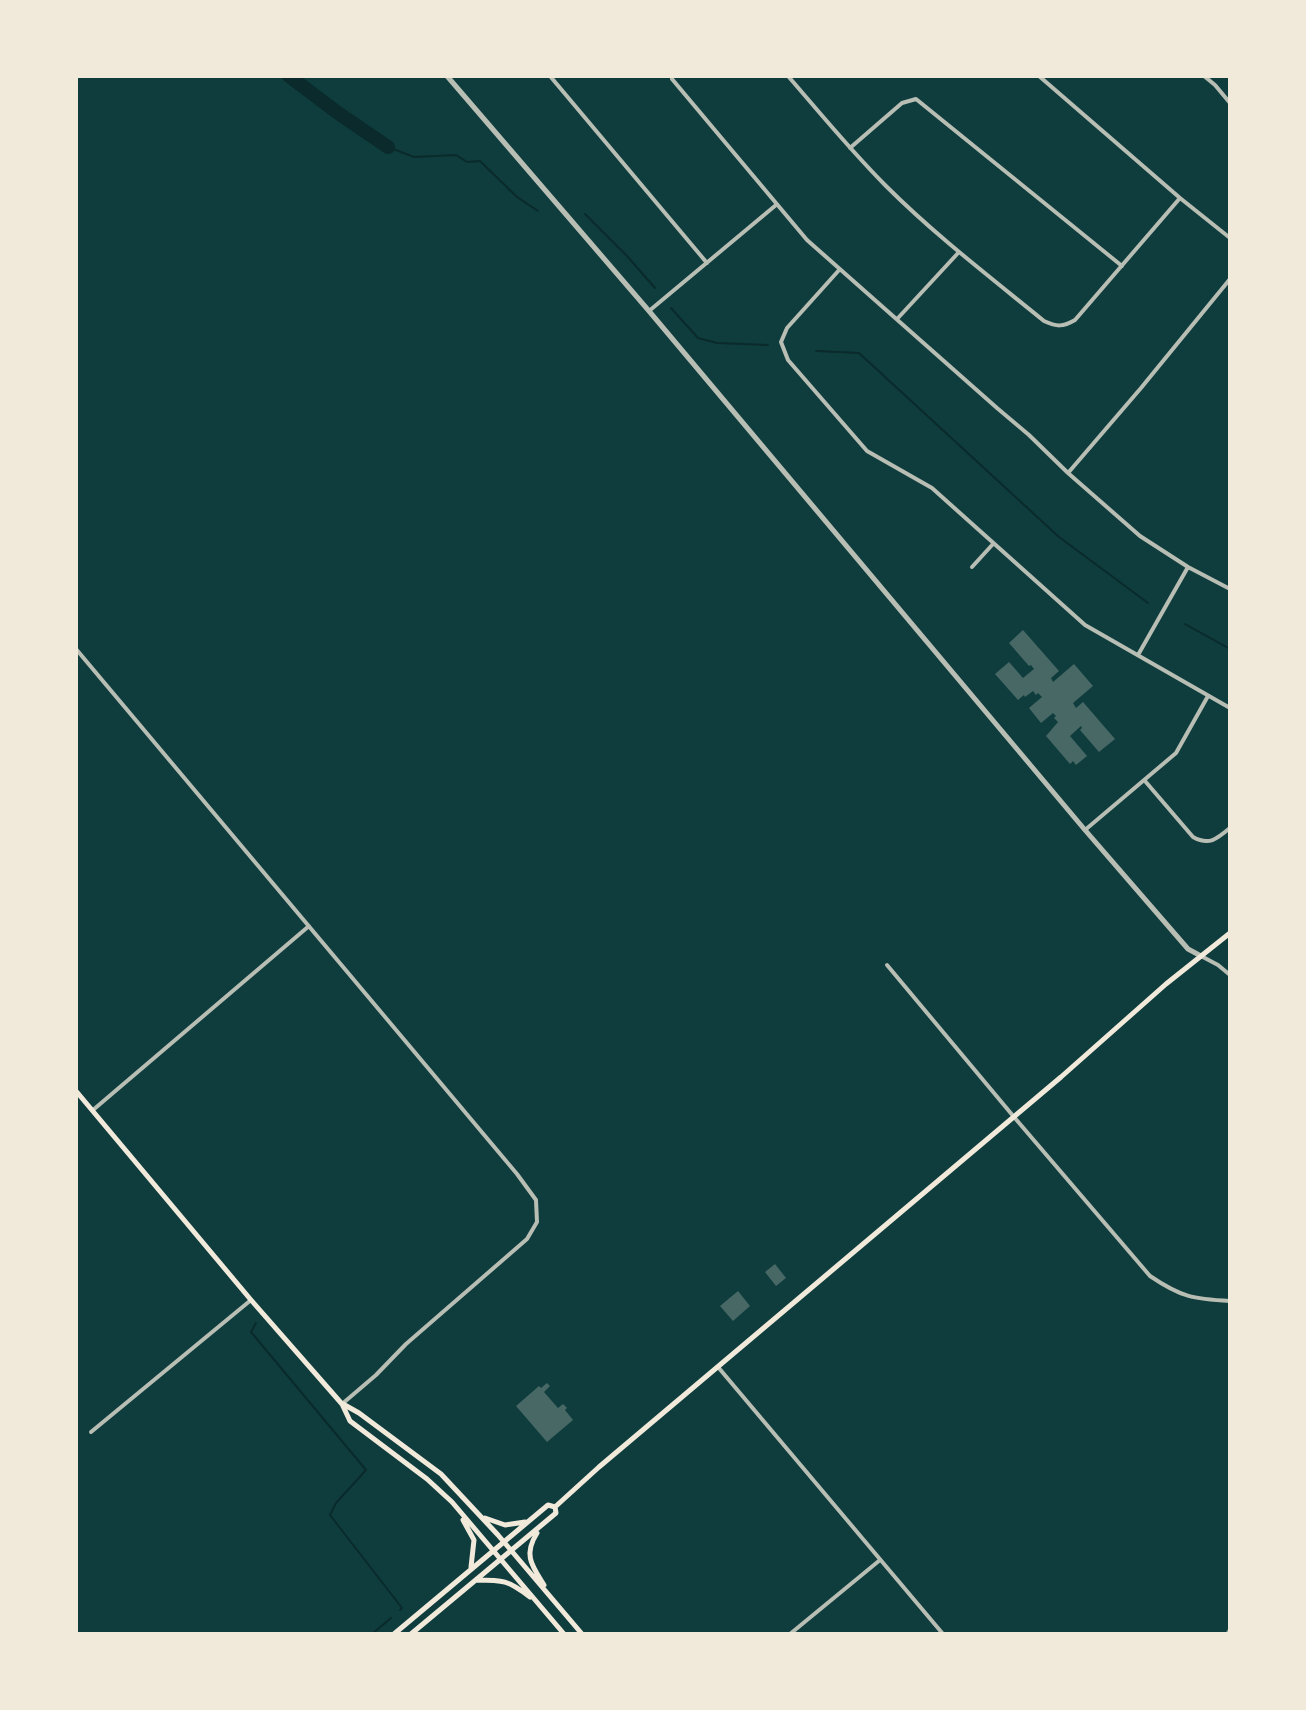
<!DOCTYPE html>
<html>
<head>
<meta charset="utf-8">
<style>
  body { margin:0 }
  #map { position:relative; width:1306px; height:1710px; overflow:hidden; background:#0f3d3e; font-family:Karla,sans-serif }
  canvas { display:block }
  .frame { position:absolute; inset:0; border:78px solid #f1e9da; pointer-events:none }
</style>
</head>
<body>
<div id="map">
<canvas width="1306" height="1710"></canvas>
<div class="frame"></div>
</div>
<script>
const ctx = document.querySelector('canvas').getContext('2d');
ctx.lineJoin = 'round';
function stroke(path, color, width, dash) { ctx.strokeStyle = color; ctx.lineWidth = width; ctx.lineCap = dash ? 'butt' : 'round'; ctx.setLineDash(dash || []); ctx.stroke(path); }
function fillPath(path, color) { ctx.fillStyle = color; ctx.fill(path, 'evenodd'); }
stroke(new Path2D(`
  M 388,147 L 414,157 L 456,155 L 467,162 L 480,161 L 517,197 L 538,211
  M 585,214 L 627,256 L 655,288
  M 671,308 L 698,338 L 717,343 L 768,345
  M 816,351 L 859,353 L 1059,537 L 1148,603
  M 1185,624 L 1230,649
  M 256,1323 L 251,1332 L 366,1470 L 336,1503 L 330,1515 L 402,1608 L 400,1610
  M 372,1634 L 391,1618`), '#0a2a2b', 2);
stroke(new Path2D(`
  M 289,76 L 338,113 L 388,147`), '#0a2a2b', 14);
fillPath(new Path2D(`
  M 1023,630 L 1059,671 L 1051,678 L 1053,682 L 1074,664 L 1093,686 L 1073,703 L 1076,708 L 1083,702 L 1115,739 L 1099,752 L 1080,730 L 1082,728 L 1081,726 L 1070,736 L 1087,756 L 1076,765 L 1073,761 L 1070,764 L 1046,736 L 1058,722 L 1054,718 L 1056,716 L 1053,713 L 1041,723 L 1029,708 L 1042,697 L 1038,693 L 1036,695 L 1033,691 L 1025,697 L 1024,695 L 1018,700 L 995,674 L 1009,662 L 1023,678 L 1034,669 L 1031,665 L 1029,666 L 1009,643 Z
  M 775,1264 L 786,1278 L 776,1286 L 765,1272 Z
  M 738,1291 L 750,1306 L 733,1321 L 720,1306 Z
  M 547,1383 L 550,1386 L 544,1392 L 558,1408 L 563,1404 L 567,1408 L 565,1410 L 573,1420 L 547,1442 L 516,1406 L 539,1386 L 541,1388 Z`), '#486865');
stroke(new Path2D(`
  M 550,76 L 707,263
  M 672,76 L 672,79 L 807,240 L 997,408 L 1029,435 L 1068,473 L 1140,536 L 1188,567 L 1230,589
  M 788,76 C 820,113 851,151 886,186 C 935,235 990,277 1044,321 C 1057,327 1063,327 1075,320 L 1180,198
  M 1039,76 L 1180,198 L 1230,238
  M 1204,76 L 1215,85 L 1230,103
  M 850,148 L 902,103 L 916,99 L 1122,266
  M 840,269 L 787,328 L 781,342 L 788,360 L 867,451 L 932,488 L 1085,625 L 1230,708
  M 649,311 L 776,205
  M 898,318 L 959,252
  M 1068,473 L 1141,388 L 1230,279
  M 972,567 L 993,544
  M 76,649 L 517,1174 L 536,1200 L 537,1222 L 527,1239 L 406,1344 L 376,1375 L 342,1404
  M 1138,655 L 1188,567
  M 1145,781 L 1193,837 C 1209,846 1217,839 1230,828
  M 1085,830 L 1176,753 L 1208,696
  M 1201,956 L 1218,965 L 1230,975
  M 887,965 L 1014,1117 L 1150,1276 C 1181,1297 1193,1299 1230,1301
  M 93,1110 L 309,926
  M 718,1367 L 943,1634
  M 91,1432 L 251,1300
  M 790,1634 L 880,1560`), '#b8beb3', 4);
stroke(new Path2D(`
  M 447,76 L 649,311 L 1085,830 L 1188,949 L 1201,956`), '#b8beb3', 5);
stroke(new Path2D(`
  M 76,1091 L 251,1300 L 342,1404 L 350,1421 L 427,1479 L 452,1502 L 564,1634
  M 343,1404 L 359,1413 L 441,1474 L 498,1535 L 582,1634
  M 485,1518 L 505,1525 L 525,1522
  M 463,1520 L 474,1540 L 471,1567
  M 537,1533 C 523,1555 532,1566 544,1585
  M 476,1580 C 503,1580 508,1580 530,1597
  M 394,1634 L 548,1505 L 555,1507
  M 411,1634 L 556,1513 L 555,1507 L 599,1467 L 1061,1077 L 1166,984 L 1230,933`), '#f1e9da', 5);
stroke(new Path2D(`
  M 1226,1634 L 1230,1628`), '#97a49c', 2);
</script>
</body>
</html>
